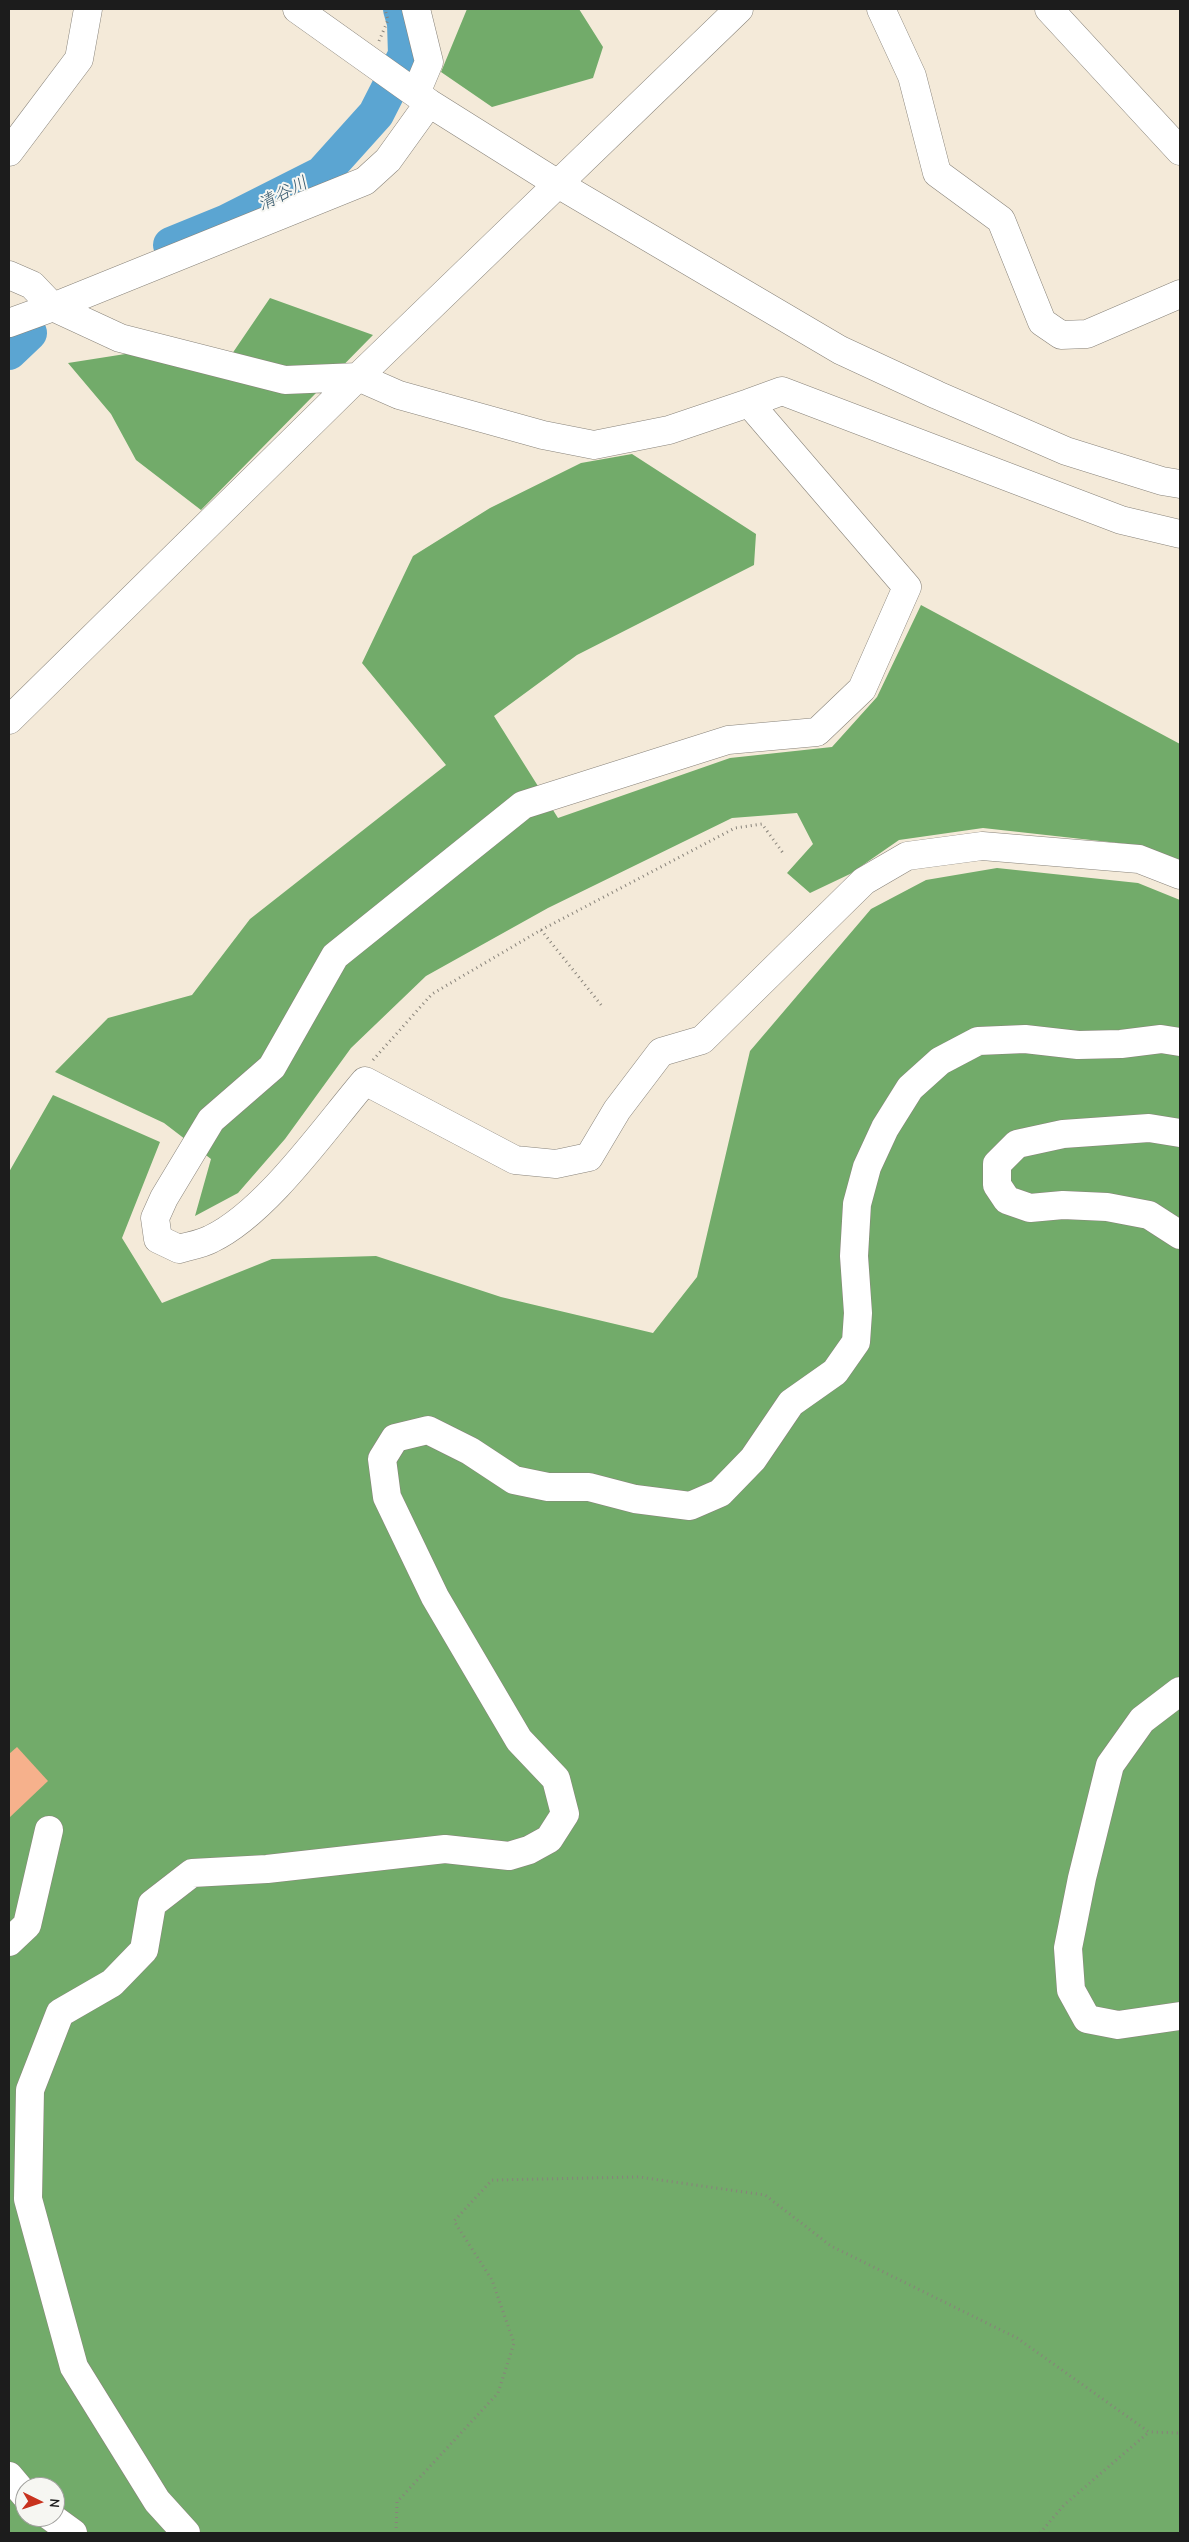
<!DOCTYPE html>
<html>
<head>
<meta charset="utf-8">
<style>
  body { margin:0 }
  #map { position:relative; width:1189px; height:2542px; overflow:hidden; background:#f4ead9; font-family:"Comic Neue",sans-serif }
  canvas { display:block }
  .frame { position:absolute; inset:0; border:10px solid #1c1c1c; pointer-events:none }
  .north { position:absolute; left:15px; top:2477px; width:50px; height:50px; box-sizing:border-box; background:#f6f6f2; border:1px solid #9f9f9c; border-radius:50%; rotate:94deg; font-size:14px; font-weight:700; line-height:20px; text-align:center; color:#1c1c1c }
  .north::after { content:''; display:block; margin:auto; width:18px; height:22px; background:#c8321e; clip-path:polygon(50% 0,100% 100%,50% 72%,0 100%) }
</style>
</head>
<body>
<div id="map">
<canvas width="1189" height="2542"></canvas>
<div class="frame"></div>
<div class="north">N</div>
</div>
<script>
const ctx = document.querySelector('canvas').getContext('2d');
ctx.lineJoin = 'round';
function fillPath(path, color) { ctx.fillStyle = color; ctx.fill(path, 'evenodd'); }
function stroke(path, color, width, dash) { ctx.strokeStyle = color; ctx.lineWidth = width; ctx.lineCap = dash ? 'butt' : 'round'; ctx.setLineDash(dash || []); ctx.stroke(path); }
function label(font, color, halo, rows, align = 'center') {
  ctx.font = font + ' "Comic Neue","Klee One",sans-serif'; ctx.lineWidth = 4; ctx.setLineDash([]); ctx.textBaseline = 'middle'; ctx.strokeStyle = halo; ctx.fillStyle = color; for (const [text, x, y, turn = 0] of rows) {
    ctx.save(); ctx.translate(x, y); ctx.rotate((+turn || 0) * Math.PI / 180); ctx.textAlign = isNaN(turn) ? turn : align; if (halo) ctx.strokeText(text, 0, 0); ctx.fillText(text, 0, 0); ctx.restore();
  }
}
fillPath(new Path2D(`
  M 467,9 L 579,9 L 603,47 L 593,78 L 492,107 L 441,72 Z
  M 270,298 L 373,335 L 201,510 L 136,460 L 111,414 L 68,363 L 138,352 L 219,373 Z
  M 632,454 L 756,534 L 754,565 L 577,655 L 494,716 L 558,818 L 730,758 L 832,747 L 877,697 L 921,605 L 1180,744 L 1180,860 L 1136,845 L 983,828 L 899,840 L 850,874 L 810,893 L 787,873 L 813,844 L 797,813 L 732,818 L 548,908 L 426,976 L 351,1048 L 285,1139 L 238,1193 L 195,1216 L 211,1159 L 164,1123 L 55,1072 L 108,1018 L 192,995 L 250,919 L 446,765 L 362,663 L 413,556 L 490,508 L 581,463 Z
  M 997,868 L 1138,883 L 1180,900 L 1180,2533 L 9,2533 L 9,1172 L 53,1095 L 160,1142 L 122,1238 L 162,1303 L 272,1259 L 376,1256 L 501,1297 L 653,1333 L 697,1277 L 750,1051 L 871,909 L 926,880 ZM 25,2487 L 55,2487 L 55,2517 L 25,2517 Z`), '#72ab6a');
stroke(new Path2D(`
  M 171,245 L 225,223 L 322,174 L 376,114 L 406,55 L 405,23 L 401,9
  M 9,352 L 29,333`), '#5ba5d2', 36);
fillPath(new Path2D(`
  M 17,1747 L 48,1781 L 9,1818 L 9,1754 Z`), '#f6b18c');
const minor = new Path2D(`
  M 297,9 L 429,103 L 558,184 L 840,350 L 937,395 L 1066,451 L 1162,481 L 1180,484
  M 881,9 L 912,76 L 937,173 L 1001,220 L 1042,322 L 1061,335 L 1087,334 L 1180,294
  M 1049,9 L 1180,151
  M 416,93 L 429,62 L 416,9
  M 9,152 L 79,59 L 88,9
  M 9,275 L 32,285 L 53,307 L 120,338 L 285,380 L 358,377 L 399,395 L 543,435 L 594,445 L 669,430 L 749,403 L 907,587 L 862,689 L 817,732 L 728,740 L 523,805 L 335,956 L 272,1067 L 211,1120 L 164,1198 L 155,1218 L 158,1239 L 179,1249 C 189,1246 202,1244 211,1239 C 266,1213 325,1128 365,1081 L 515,1160 L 556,1164 L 589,1157 L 617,1110 L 661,1052 L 702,1040 L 864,881 L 907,856 L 982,846 L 1139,859 L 1180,875
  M 9,323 L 53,307 L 365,181 L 388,160 L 429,103
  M 749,403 L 782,391 L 1121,520 L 1180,534
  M 9,720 L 358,377 L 739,9
  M 1180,1133 L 1149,1128 L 1063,1134 L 1017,1144 L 997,1164 L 997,1185 L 1007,1200 L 1030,1208 L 1063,1205 L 1107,1207 L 1149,1215 L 1180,1235
  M 1180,1691 L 1142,1720 L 1110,1765 L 1082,1878 L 1068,1948 L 1071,1990 L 1087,2019 L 1118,2025 L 1180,2016
  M 9,1942 L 27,1925 L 49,1830
  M 9,2476 L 25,2495
  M 51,2517 L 73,2533
  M 186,2533 L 157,2501 L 74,2367 L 28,2199 L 30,2090 L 60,2013 L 112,1983 L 144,1950 L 152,1904 L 192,1873 L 267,1869 L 445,1849 L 509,1856 L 529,1850 L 549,1839 L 565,1814 L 556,1779 L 519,1740 L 435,1597 L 387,1497 L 382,1459 L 395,1438 L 428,1430 L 470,1451 L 514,1480 L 548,1487 L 589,1487 L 635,1499 L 690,1506 L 720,1493 L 753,1459 L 791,1403 L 835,1372 L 856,1342 L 858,1313 L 854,1256 L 857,1204 L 867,1167 L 885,1128 L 910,1088 L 940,1061 L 978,1041 L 1025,1039 L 1078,1045 L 1121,1044 L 1161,1039 L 1180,1042`);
stroke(minor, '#88837a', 29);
stroke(new Path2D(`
  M 379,41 L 388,20 L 385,9
  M 541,930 L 602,1006
  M 373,1060 L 432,994 L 541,930 L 735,828 L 762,824 L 783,853
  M 396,2533 L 397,2502 L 498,2393 L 514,2343 L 492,2280 L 454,2221 L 492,2180 L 639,2177 L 765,2195 L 831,2246 L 1017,2338 L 1149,2432 L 1180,2433
  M 1040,2533 L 1064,2505 L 1149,2432`), '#88837a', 3, [1, 4]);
stroke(minor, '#fff', 28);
label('italic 18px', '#385a6e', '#f6f6f2', [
  ["清谷川",283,194,-27]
]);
</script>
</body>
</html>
